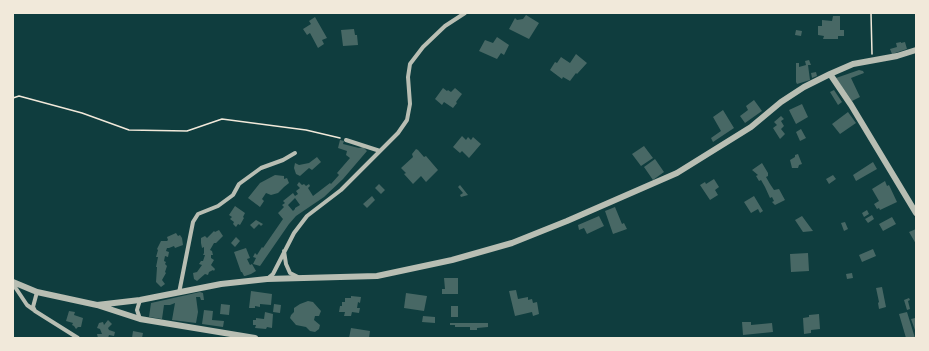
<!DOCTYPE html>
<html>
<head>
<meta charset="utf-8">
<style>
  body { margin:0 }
  #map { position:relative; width:929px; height:351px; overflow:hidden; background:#0f3d3e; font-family:Quicksand,sans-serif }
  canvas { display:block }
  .frame { position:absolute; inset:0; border:14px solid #f1e9da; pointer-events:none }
</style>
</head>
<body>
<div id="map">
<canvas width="929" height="351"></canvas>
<div class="frame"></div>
</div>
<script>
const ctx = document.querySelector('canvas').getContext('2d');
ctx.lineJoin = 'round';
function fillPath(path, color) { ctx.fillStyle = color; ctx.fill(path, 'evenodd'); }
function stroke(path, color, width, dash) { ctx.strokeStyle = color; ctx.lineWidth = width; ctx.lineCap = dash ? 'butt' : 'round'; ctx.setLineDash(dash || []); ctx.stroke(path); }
fillPath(new Path2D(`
  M 526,15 L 539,23 L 529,39 L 509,29 L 515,18 L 517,20 L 523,19 Z
  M 833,16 L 840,16 L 840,30 L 844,30 L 844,36 L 838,36 L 838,39 L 823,39 L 824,36 L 818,35 L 818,26 L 822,26 L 822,20 L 832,21 Z
  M 315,17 L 327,38 L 322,40 L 324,44 L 318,48 L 310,33 L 307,35 L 303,29 L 311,24 L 309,21 Z
  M 354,29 L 355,35 L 357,35 L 358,45 L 343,46 L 341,30 Z
  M 796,30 L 802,31 L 801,36 L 795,35 Z
  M 497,37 L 509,45 L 504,55 L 501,53 L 497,59 L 479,51 L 485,40 L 493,43 Z
  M 901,42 L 901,43 L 905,42 L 907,49 L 892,54 L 890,49 L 897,47 L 896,43 Z
  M 576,54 L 587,63 L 577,74 L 576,73 L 570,81 L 563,77 L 562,79 L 550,70 L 555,62 L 557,63 L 561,57 L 570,63 Z
  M 809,60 L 811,65 L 808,65 L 810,80 L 797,84 L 796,82 L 796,63 L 799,63 L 799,67 L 806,65 L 805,61 Z
  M 859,70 L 863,71 L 864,73 L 851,78 L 860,97 L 852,101 L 836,78 Z
  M 816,72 L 817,76 L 812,78 L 811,73 Z
  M 443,88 L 447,91 L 448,90 L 451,92 L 455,88 L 462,94 L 456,102 L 457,103 L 453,108 L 444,102 L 442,105 L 435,99 Z
  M 834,90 L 842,102 L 838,105 L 830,92 Z
  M 754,100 L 762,111 L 745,123 L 740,116 L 748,110 L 746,106 Z
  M 802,104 L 808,117 L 796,124 L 789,110 Z
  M 723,110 L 734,128 L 713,142 L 711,138 L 721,131 L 713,117 Z
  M 848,112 L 856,123 L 840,134 L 832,124 Z
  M 781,116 L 784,119 L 781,121 L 784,126 L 781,129 L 785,134 L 780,139 L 773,128 L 777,125 L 774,122 Z
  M 801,129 L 806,138 L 800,141 L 796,132 Z
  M 462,136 L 466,140 L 468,137 L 471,140 L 473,137 L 481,144 L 469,158 L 462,151 L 460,153 L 453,147 Z
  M 340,140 L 344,141 L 343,144 L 359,148 L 363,147 L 367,151 L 343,179 L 324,197 L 296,216 L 289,224 L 260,266 L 253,264 L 256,258 L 253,257 L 255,253 L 257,255 L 262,247 L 263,248 L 283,219 L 278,213 L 284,207 L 282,205 L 285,203 L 283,201 L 293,193 L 295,196 L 298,194 L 296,191 L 300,188 L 297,185 L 299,182 L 302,185 L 304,184 L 306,186 L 309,184 L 310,186 L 308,188 L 313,196 L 330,183 L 331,184 L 339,175 L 337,173 L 350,158 L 346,155 L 347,151 L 338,148 ZM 295,198 L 300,205 L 295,208 L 295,209 L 293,211 L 288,205 Z
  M 644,146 L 653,158 L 641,166 L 632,154 Z
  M 416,149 L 418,150 L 424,157 L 426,156 L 438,170 L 426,182 L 421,176 L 413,184 L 404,174 L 406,173 L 401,168 L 413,157 L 412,154 Z
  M 798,154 L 802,164 L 799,165 L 798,168 L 792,168 L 790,160 L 795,157 L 795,155 Z
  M 317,157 L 321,162 L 312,170 L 309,168 L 300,176 L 296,174 L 294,168 L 295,163 L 299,165 L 309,163 Z
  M 655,159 L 664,172 L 653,180 L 644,167 Z
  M 873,162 L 877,169 L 856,181 L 853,175 Z
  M 762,163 L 768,173 L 768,176 L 766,177 L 770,184 L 774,190 L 779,189 L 785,200 L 775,205 L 772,202 L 774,201 L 772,197 L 770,198 L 765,187 L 761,180 L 759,181 L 756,176 L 758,175 L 752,170 Z
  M 275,175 L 284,176 L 284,179 L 287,178 L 289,183 L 284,187 L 278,193 L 271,195 L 266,193 L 262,199 L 264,201 L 260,207 L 248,198 L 260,183 Z
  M 833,175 L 836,179 L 829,184 L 826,179 Z
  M 714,179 L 719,187 L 715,190 L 718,195 L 710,200 L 700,185 L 705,182 L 706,184 Z
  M 885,181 L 887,186 L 889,185 L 897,202 L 880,210 L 879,208 L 877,209 L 874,204 L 879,201 L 872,189 Z
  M 379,184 L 385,190 L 381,194 L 375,188 Z
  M 460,185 L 468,195 L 461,197 L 460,195 L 463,193 L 458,187 Z
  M 372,196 L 375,200 L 367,208 L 363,204 Z
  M 754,196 L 763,211 L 760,213 L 758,209 L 751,213 L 744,202 Z
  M 235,206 L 245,213 L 243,217 L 244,218 L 240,225 L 238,224 L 236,227 L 233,224 L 234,222 L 230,219 L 232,217 L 229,215 Z
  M 615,207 L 622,224 L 624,223 L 627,229 L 613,234 L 605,211 Z
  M 867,210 L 869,214 L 864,217 L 862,213 Z
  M 872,215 L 874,219 L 868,223 L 865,219 Z
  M 599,216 L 604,226 L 587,234 L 584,228 L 579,230 L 578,225 Z
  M 802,216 L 813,231 L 803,232 L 795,220 Z
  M 892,217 L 896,224 L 883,231 L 879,224 Z
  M 256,220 L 263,224 L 261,226 L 259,224 L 254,229 L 250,225 Z
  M 845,222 L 848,229 L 844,231 L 841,223 Z
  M 916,229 L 916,244 L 909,232 Z
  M 219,230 L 223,236 L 216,243 L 214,243 L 210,250 L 212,251 L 213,255 L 211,255 L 211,258 L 214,260 L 211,265 L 215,269 L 214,271 L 213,270 L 209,272 L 208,275 L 205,274 L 197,281 L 194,279 L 193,273 L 197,272 L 202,265 L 199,264 L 201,261 L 203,261 L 205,255 L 203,255 L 204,253 L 204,247 L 202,248 L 201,243 L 201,238 L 205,236 L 207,238 L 214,231 L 215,232 Z
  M 176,233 L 178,236 L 180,235 L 182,238 L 183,245 L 175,248 L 174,246 L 169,248 L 167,248 L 166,251 L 169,252 L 168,257 L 165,256 L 164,261 L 166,262 L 165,264 L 167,266 L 165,272 L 166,273 L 162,280 L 165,284 L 161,287 L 156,282 L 157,267 L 156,267 L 158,257 L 156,257 L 158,250 L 157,249 L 161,241 L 167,241 L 168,240 L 167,237 Z
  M 236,237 L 240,241 L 235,247 L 231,243 Z
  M 246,248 L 250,258 L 247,259 L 250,265 L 252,264 L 256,271 L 251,274 L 245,276 L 244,276 L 242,272 L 241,272 L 234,252 Z
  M 873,249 L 876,256 L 862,262 L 859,255 Z
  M 808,253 L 809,271 L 791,272 L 790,254 Z
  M 852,273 L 853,278 L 847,279 L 846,274 Z
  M 444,278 L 458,278 L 458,294 L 442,294 L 442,289 L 445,289 Z
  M 882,287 L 886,307 L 879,309 L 878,303 L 879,302 L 876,288 Z
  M 516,290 L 518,299 L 528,297 L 528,300 L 532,299 L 533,303 L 537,302 L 539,314 L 533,316 L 532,312 L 515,316 L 509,291 Z
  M 251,291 L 272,294 L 271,305 L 260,304 L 260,307 L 255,306 L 255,308 L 249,308 Z
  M 200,292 L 203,293 L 204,300 L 201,300 L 200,297 L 196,297 L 198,312 L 196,323 L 172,320 L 175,303 L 170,305 L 164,305 L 162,319 L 149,317 L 151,303 Z
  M 406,293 L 427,296 L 424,311 L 404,308 Z
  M 351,296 L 361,297 L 360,303 L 358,302 L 357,308 L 360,308 L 359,313 L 352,312 L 351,316 L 344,316 L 345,312 L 339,312 L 340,306 L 342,306 L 342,302 L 345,302 L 345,298 L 351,298 Z
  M 909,298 L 910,300 L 908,301 L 910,309 L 907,310 L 904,300 Z
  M 308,301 L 313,302 L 321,311 L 319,316 L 315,316 L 314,320 L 320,325 L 319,329 L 315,332 L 310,331 L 306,327 L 296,325 L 290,318 L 291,315 L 294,312 L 294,308 L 300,304 Z
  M 221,304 L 230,305 L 229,315 L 220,314 Z
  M 274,304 L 281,305 L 280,313 L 273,312 Z
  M 451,306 L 458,306 L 458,317 L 451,317 Z
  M 204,310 L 213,311 L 212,320 L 224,321 L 223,327 L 202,324 Z
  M 69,311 L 75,312 L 74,315 L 83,318 L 81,327 L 78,327 L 76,329 L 74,326 L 72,325 L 73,323 L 66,321 Z
  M 265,312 L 273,314 L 272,328 L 267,327 L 266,329 L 255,328 L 256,325 L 253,325 L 253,320 L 256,320 L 256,318 L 264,319 Z
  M 907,312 L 915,338 L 906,338 L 899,314 Z
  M 819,314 L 820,329 L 811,330 L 811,333 L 804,334 L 803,318 L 809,317 L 809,315 Z
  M 423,316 L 435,317 L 435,323 L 422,322 Z
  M 915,318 L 916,320 L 916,333 L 911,319 Z
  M 108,320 L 112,324 L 108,328 L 109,330 L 115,332 L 114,336 L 109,335 L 108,338 L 98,338 L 97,334 L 102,334 L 100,329 L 97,328 L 99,323 L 103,322 L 104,325 Z
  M 742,322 L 751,322 L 751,325 L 772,323 L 773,332 L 743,335 Z
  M 450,323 L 488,323 L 488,327 L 477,328 L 477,330 L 470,330 L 470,327 L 455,327 L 455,325 L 450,325 Z
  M 351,328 L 370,331 L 369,338 L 349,338 Z
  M 133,331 L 143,333 L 142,338 L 132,338 Z`), '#486865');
stroke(new Path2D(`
  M 871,13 L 872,54
  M 13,98 L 19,96 L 82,113 L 129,130 L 187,131 L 222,119 L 306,130 L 340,138`), '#f1e9da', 1.5);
stroke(new Path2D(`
  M 346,140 L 380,151
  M 284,251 L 286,264 L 290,273 L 298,277
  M 267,279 L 273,274 L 294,233 L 307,216 L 341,190 L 398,133 L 407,120 L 410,104 L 408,77 L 410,64 L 423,47 L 445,26 L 465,13
  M 13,284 L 27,305 L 34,310
  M 37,292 L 33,307 L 35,311 L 78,338
  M 179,293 L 193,222 L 198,214 L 218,206 L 233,195 L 239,184 L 261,168 L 283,160 L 295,153
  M 140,319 L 137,310 L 140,300`), '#b8beb3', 4);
stroke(new Path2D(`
  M 830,74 L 851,105 L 916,213
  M 13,282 L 37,292 L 97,305 L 140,319 L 255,338
  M 97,305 L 140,300 L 221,284 L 267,279 L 377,276 L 452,260 L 512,243 L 567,221 L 677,173 L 751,127 L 781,102 L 804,87 L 830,74 L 853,64 L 897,56 L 916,50`), '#b8beb3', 6);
</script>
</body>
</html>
